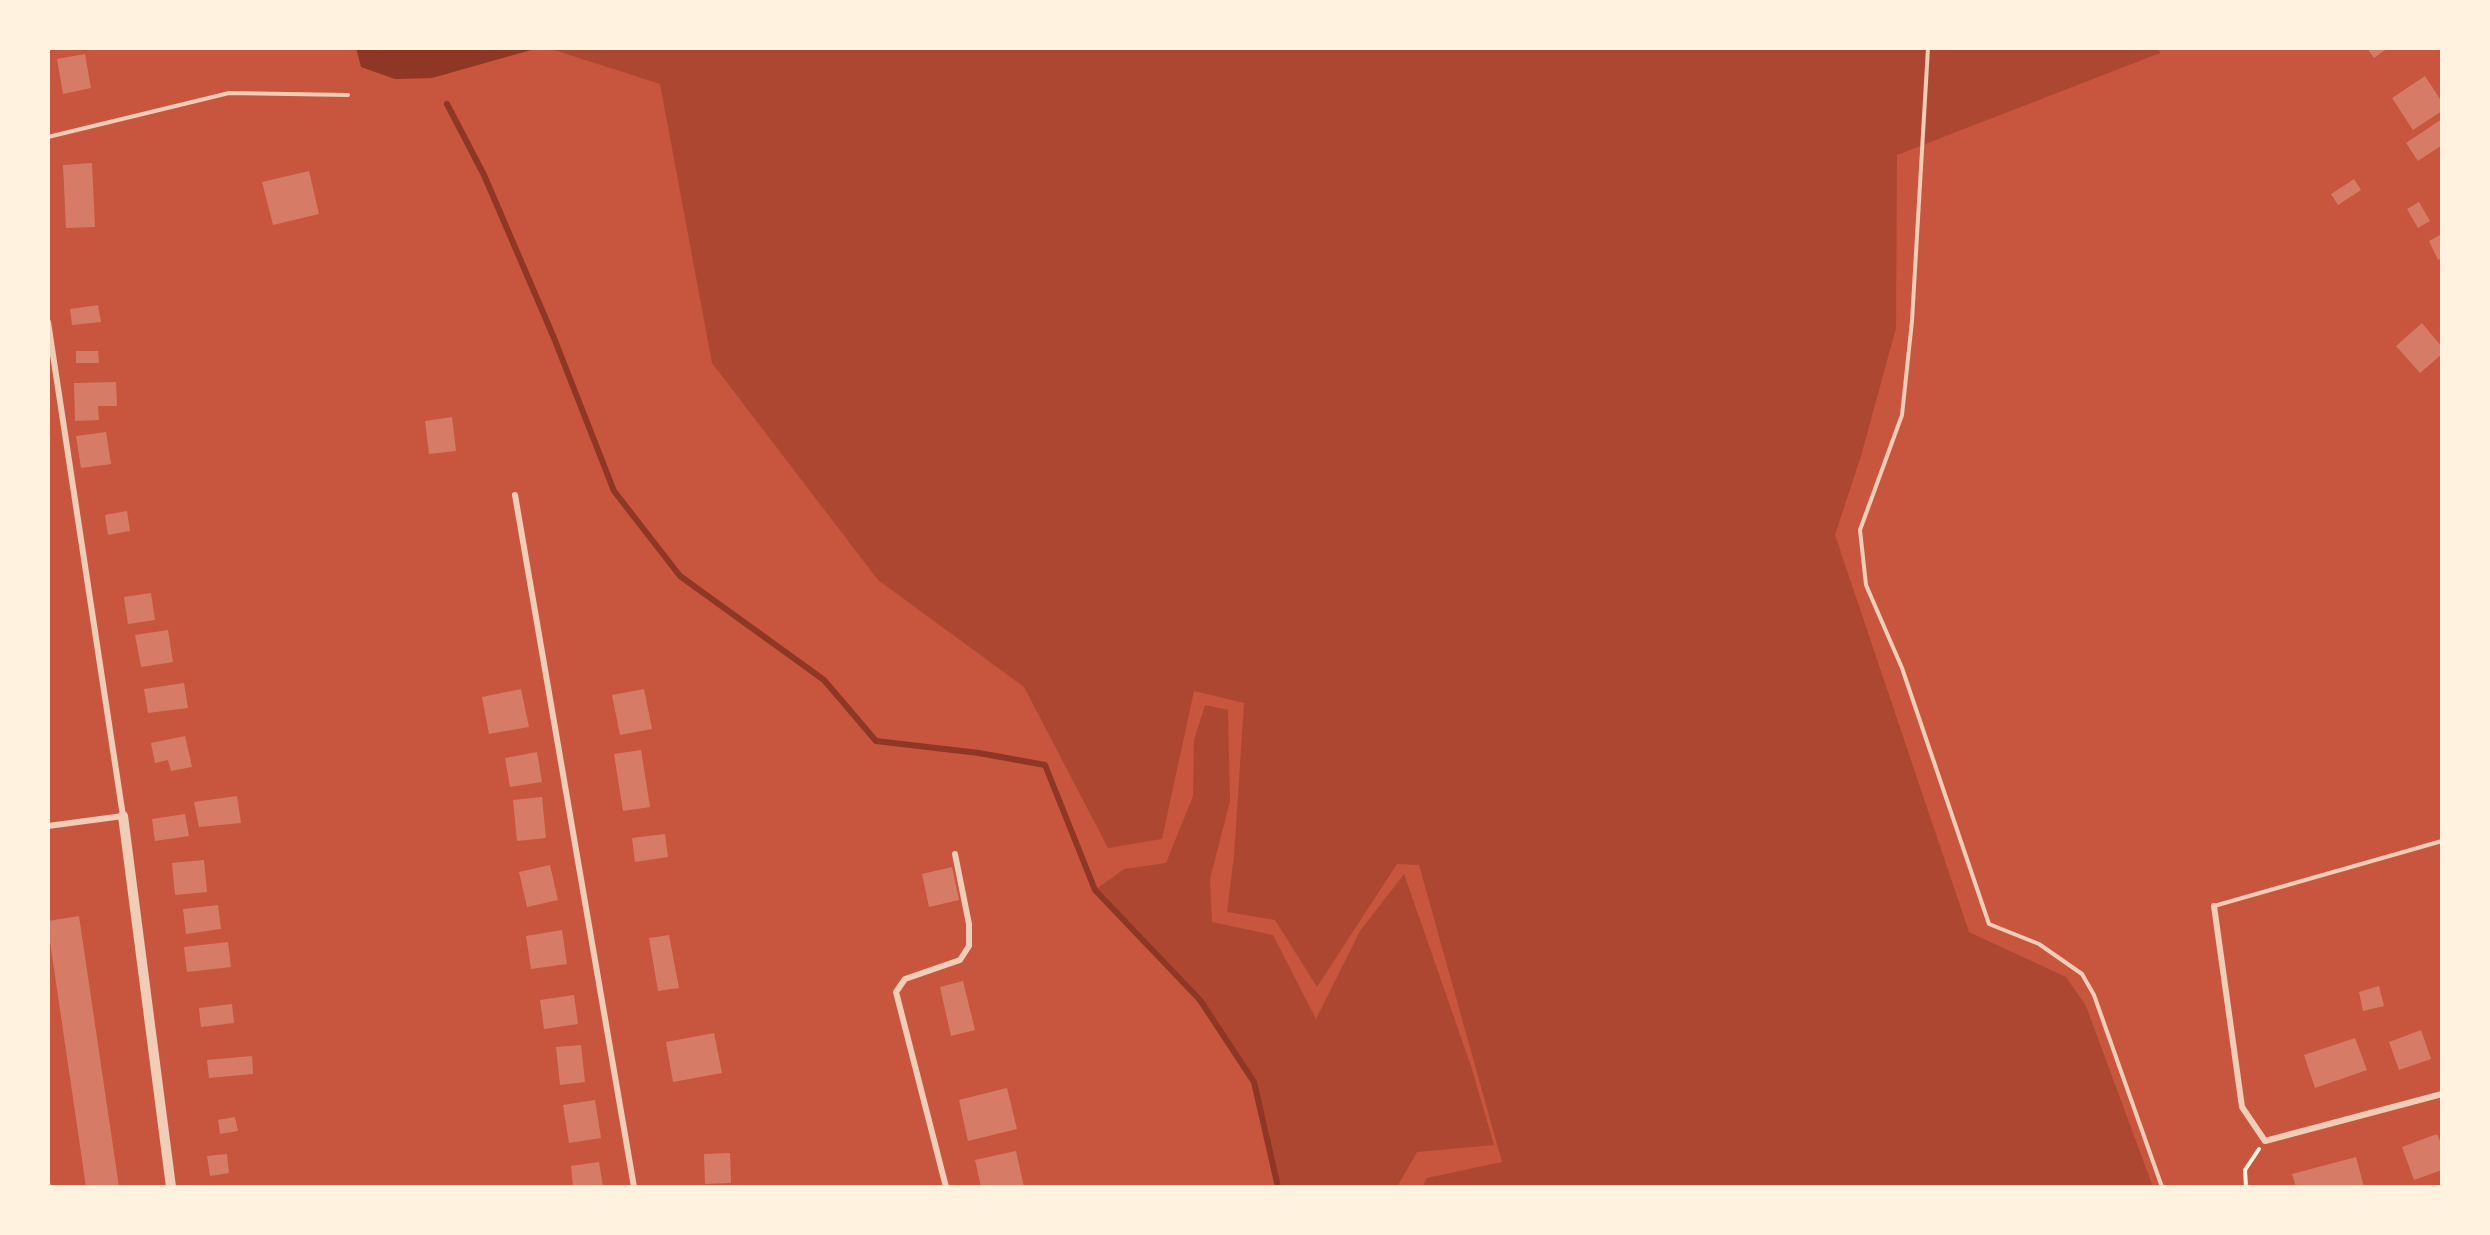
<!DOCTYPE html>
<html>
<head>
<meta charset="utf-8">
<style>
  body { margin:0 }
  #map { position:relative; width:2490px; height:1235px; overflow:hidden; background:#c8553d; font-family:Mulish,sans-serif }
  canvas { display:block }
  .frame { position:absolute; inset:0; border:50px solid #fff3e0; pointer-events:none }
</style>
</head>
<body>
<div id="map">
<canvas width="2490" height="1235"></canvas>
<div class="frame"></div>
</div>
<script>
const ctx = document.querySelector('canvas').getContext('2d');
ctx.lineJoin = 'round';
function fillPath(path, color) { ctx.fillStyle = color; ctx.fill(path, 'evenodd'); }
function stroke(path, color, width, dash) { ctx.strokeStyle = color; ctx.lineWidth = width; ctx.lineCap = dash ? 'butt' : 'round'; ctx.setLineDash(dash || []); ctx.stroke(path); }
fillPath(new Path2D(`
  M 548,48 L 2158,48 L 2160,53 L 1897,155 L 1896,328 L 1861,456 L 1835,535 L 1969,932 L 2066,977 L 2086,1006 L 2153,1187 L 1422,1187 L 1427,1178 L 1502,1162 L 1419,865 L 1397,864 L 1317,987 L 1275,920 L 1227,912 L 1234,856 L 1244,703 L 1194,691 L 1162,839 L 1108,848 L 1024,687 L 878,580 L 712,363 L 660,84 Z
  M 1205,705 L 1228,710 L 1230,801 L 1210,879 L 1212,922 L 1273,935 L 1316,1019 L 1360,931 L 1404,874 L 1471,1066 L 1494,1145 L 1417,1152 L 1397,1187 L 1278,1187 L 1254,1082 L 1200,1000 L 1095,890 L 1124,869 L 1166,863 L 1193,796 L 1194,740 Z`), '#ae4732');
fillPath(new Path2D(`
  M 356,48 L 538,48 L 432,78 L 395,79 L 361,67 Z`), '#8f3625');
stroke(new Path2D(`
  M 447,104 L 484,175 L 554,338 L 614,491 L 680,576 L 824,680 L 876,741 L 979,753 L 1045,765 L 1095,890 L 1200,1000 L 1254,1082 L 1278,1187`), '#8f3625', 6);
fillPath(new Path2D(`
  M 2367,48 L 2388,48 L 2374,58 Z
  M 85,54 L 91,88 L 63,94 L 57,59 Z
  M 2425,76 L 2442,102 L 2442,111 L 2413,130 L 2392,98 Z
  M 2442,119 L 2442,145 L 2418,161 L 2406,143 Z
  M 92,163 L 95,227 L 66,228 L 63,165 Z
  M 309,171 L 319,214 L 273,225 L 262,182 Z
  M 2354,179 L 2361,190 L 2338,205 L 2331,194 Z
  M 2419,202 L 2430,221 L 2418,228 L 2407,209 Z
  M 2442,234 L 2442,258 L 2438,260 L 2429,241 Z
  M 98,305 L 101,322 L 72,325 L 70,309 Z
  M 2422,323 L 2442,347 L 2442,354 L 2420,373 L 2396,346 Z
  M 76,351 L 98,351 L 99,363 L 76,363 Z
  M 116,382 L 117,406 L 98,406 L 99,420 L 75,421 L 74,383 Z
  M 452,417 L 456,451 L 429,454 L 425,421 Z
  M 106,432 L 111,464 L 81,468 L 76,436 Z
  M 127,511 L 130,531 L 108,535 L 105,515 Z
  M 151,593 L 155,620 L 128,624 L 124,597 Z
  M 168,630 L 173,662 L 141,667 L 135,635 Z
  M 184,683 L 188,708 L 148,713 L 144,689 Z
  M 521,689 L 529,727 L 489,734 L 482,697 Z
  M 644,689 L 652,729 L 620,735 L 612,695 Z
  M 185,736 L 192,767 L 171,771 L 168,760 L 155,763 L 151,743 Z
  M 641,750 L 650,807 L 623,811 L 614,754 Z
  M 537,752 L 542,782 L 510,787 L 505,758 Z
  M 237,796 L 241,823 L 199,827 L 194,802 Z
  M 542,797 L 546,838 L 517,841 L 513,800 Z
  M 185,814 L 189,836 L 155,841 L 152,819 Z
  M 665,834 L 668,857 L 635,862 L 632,838 Z
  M 204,860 L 207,892 L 175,895 L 172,863 Z
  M 550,865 L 558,900 L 527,907 L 519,872 Z
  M 952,867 L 959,900 L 929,907 L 922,874 Z
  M 218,905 L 221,929 L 186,934 L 183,909 Z
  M 79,916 L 119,1187 L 86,1187 L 48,928 L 48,921 Z
  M 562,930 L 567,964 L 531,969 L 526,936 Z
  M 669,935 L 679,988 L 658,991 L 649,938 Z
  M 228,942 L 231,967 L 187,972 L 184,947 Z
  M 963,981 L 975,1030 L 951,1036 L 940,987 Z
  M 2379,986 L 2384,1006 L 2363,1011 L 2359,992 Z
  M 574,995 L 578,1024 L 544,1029 L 540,1000 Z
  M 232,1004 L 234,1023 L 201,1027 L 199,1008 Z
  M 2421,1030 L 2431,1059 L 2399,1070 L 2389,1042 Z
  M 714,1033 L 722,1073 L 673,1082 L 666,1042 Z
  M 2355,1038 L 2367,1070 L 2315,1088 L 2304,1055 Z
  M 581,1045 L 585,1082 L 560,1085 L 556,1047 Z
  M 252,1056 L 253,1074 L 209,1078 L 207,1060 Z
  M 1007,1088 L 1017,1129 L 968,1141 L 959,1100 Z
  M 595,1100 L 601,1138 L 569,1143 L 563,1105 Z
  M 235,1117 L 238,1131 L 220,1134 L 218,1120 Z
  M 2437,1134 L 2442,1146 L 2442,1170 L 2414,1180 L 2402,1147 Z
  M 1016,1151 L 1024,1187 L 981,1187 L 975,1160 Z
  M 730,1153 L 731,1183 L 705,1184 L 704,1154 Z
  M 227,1154 L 229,1173 L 210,1176 L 207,1156 Z
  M 2356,1157 L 2364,1187 L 2296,1187 L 2292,1174 Z
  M 599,1162 L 603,1187 L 573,1187 L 571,1166 Z`), '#d67c66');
stroke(new Path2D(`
  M 2246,1187 L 2245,1170 L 2259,1149`), '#fff3e0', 4);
stroke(new Path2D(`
  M 1928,48 L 1912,321 L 1902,415 L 1860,530 L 1866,585 L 1902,668 L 1989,924 L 2039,944 L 2082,974 L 2094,995 L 2162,1187
  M 48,137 L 229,93 L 348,95
  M 2214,906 L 2442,841
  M 48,1183 L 49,1187`), '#f1ccb7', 4);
stroke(new Path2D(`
  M 48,322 L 123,816 L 48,826
  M 515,495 L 634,1187
  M 2214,906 L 2242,1107 L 2265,1141 L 2442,1094
  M 946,1187 L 896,992 L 905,979 L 960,960 L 969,946 L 969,924 L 955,854`), '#f1ccb7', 6);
stroke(new Path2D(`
  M 123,816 L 171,1187`), '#f1ccb7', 10);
</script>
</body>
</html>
